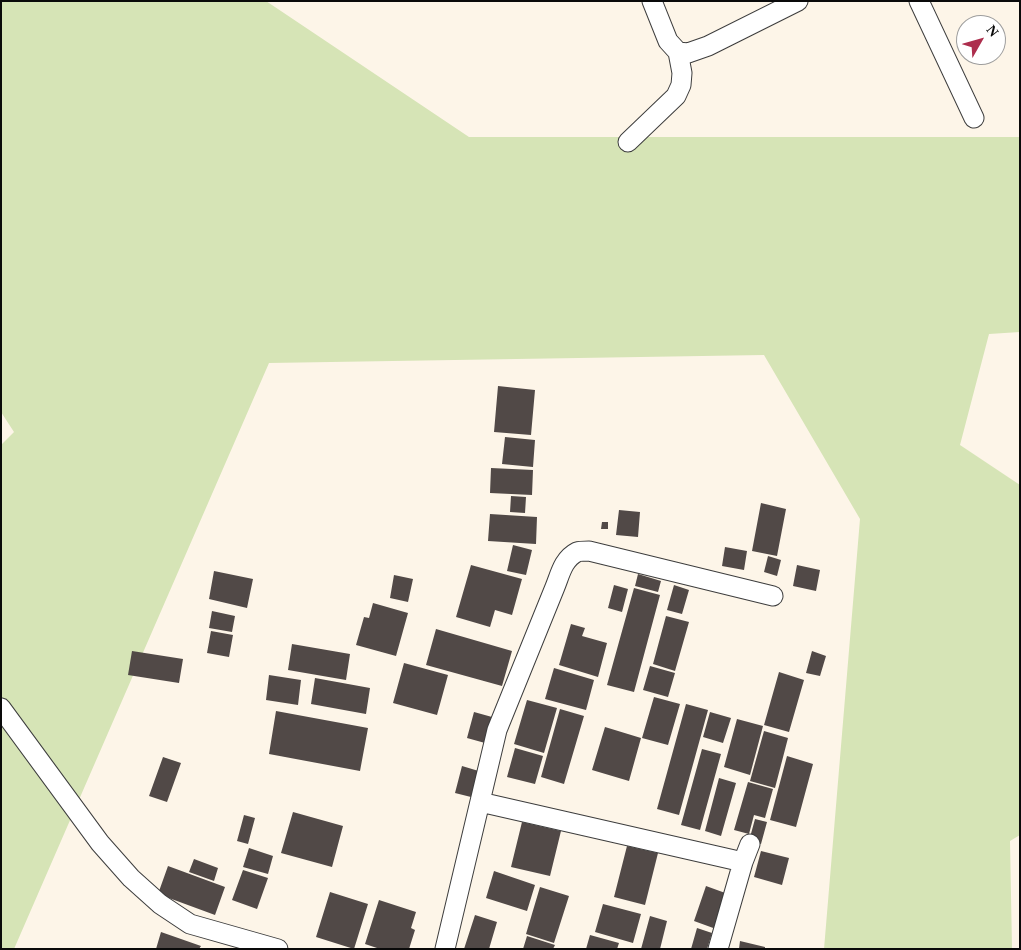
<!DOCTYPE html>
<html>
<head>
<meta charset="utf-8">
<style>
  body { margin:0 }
  #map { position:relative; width:1021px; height:950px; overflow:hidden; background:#fdf5e8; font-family:Georgia,serif }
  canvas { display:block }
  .frame { position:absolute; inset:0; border:2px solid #0a0a0a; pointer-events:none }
  .north { position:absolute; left:956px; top:15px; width:50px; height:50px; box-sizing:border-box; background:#fff; border:1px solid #9d9d9d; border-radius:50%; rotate:52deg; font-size:14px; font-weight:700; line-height:20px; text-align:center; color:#0a0a0a }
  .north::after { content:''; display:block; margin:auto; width:18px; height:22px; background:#ad2e4d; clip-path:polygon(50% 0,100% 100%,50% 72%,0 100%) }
</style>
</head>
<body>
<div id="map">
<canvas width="1021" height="950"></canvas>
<div class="frame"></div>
<div class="north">N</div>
</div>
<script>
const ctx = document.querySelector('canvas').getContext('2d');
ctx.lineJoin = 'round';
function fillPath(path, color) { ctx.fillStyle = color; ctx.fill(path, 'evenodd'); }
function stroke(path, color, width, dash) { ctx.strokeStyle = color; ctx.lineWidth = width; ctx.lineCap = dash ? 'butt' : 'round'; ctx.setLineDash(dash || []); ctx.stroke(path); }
fillPath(new Path2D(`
  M 1,1 L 266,1 L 469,137 L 1020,137 L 1020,332 L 989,334 L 960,445 L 1020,485 L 1020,835 L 1010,841 L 1012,949 L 824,949 L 860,519 L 764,355 L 269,363 L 14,949 L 1,949 L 1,445 L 14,432 L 1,412 Z`), '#d6e4b6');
fillPath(new Path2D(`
  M 498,386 L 535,390 L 531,435 L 494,432 Z
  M 505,437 L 535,440 L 533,467 L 502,464 Z
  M 491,468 L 533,470 L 532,495 L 490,493 Z
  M 511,496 L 526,497 L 525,513 L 510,512 Z
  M 761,503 L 786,509 L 777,556 L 752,551 Z
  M 619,510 L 640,512 L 638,537 L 616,535 Z
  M 490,514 L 537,517 L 536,544 L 488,541 Z
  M 602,522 L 608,522 L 608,529 L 601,529 Z
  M 513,545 L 532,550 L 526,575 L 507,571 Z
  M 725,547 L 747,551 L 744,570 L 722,566 Z
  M 768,556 L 781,560 L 777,576 L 764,572 Z
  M 471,565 L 522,579 L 512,615 L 495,610 L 490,627 L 456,617 Z
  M 797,565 L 820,570 L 816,591 L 793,586 Z
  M 214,571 L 253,579 L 247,608 L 209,599 Z
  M 638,574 L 661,581 L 658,592 L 635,586 Z
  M 394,575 L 413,579 L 408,602 L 390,598 Z
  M 614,585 L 628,589 L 622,612 L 608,608 Z
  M 674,585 L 689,590 L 682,614 L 667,610 Z
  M 634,588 L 660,595 L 634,692 L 607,685 Z
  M 373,603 L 408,613 L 396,656 L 356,645 L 364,617 L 369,618 Z
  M 212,611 L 235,616 L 232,632 L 209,628 Z
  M 666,616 L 689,622 L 675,671 L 653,664 Z
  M 571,624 L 585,628 L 582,636 L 607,643 L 598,677 L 559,665 Z
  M 436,629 L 512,651 L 502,686 L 426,665 Z
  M 211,631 L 233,635 L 229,657 L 207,653 Z
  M 292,644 L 350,654 L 346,680 L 288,670 Z
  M 132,651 L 183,659 L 179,683 L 128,675 Z
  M 812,651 L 826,656 L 820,676 L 806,673 Z
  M 404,663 L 448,675 L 437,715 L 393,703 Z
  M 650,666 L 675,673 L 668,697 L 643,690 Z
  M 554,668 L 594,680 L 586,710 L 545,699 Z
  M 779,672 L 804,680 L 789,732 L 764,725 Z
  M 269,675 L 301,680 L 298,705 L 266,700 Z
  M 315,678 L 370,688 L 366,714 L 311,704 Z
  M 654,697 L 680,704 L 668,745 L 642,738 Z
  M 527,700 L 557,708 L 544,753 L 514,744 Z
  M 686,704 L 708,710 L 679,815 L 657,809 Z
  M 560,709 L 584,716 L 564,784 L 541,777 Z
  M 276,711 L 368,728 L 360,771 L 269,754 Z
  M 474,712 L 492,717 L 485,743 L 467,738 Z
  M 710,712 L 731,718 L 723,743 L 703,737 Z
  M 737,719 L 763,726 L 750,775 L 724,767 Z
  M 605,727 L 641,738 L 629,781 L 592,770 Z
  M 764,731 L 788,738 L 775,788 L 750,781 Z
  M 515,748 L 543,756 L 535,784 L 507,777 Z
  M 702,749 L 721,754 L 700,830 L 681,825 Z
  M 787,756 L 813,764 L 796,827 L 770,820 Z
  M 163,757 L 181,763 L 167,802 L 149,796 Z
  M 462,766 L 482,772 L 475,798 L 455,793 Z
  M 719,778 L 736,783 L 721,836 L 705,831 Z
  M 748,782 L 773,789 L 765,818 L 754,815 L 749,834 L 734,830 Z
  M 293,812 L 343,826 L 332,867 L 281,853 Z
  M 244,815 L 255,818 L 248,844 L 237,841 Z
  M 755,819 L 767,822 L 761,844 L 749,841 Z
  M 522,822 L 561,831 L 550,876 L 511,867 Z
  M 627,846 L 658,853 L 645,905 L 614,897 Z
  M 249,848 L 273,856 L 268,874 L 243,867 Z
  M 761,851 L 789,858 L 782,885 L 754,877 Z
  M 194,859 L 218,868 L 214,881 L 189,872 Z
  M 168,866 L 225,887 L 215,915 L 158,894 Z
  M 243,870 L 268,878 L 257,909 L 232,900 Z
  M 494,871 L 535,885 L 527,911 L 486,898 Z
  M 706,886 L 728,894 L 716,929 L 694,921 Z
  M 540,887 L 569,896 L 554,943 L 526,934 Z
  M 330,892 L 368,904 L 354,949 L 316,937 Z
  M 379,900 L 416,912 L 411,928 L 415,930 L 409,949 L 380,949 L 365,944 Z
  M 603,904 L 641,914 L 633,943 L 595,932 Z
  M 475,915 L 497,922 L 489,949 L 464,949 Z
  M 650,916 L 667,921 L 660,949 L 641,949 Z
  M 697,928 L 712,933 L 707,949 L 691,949 Z
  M 161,932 L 201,946 L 199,949 L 156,949 Z
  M 590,935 L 619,943 L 617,949 L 586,949 Z
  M 527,936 L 555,945 L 553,949 L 523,949 Z
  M 740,941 L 765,947 L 765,949 L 739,949 Z`), '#514947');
const street = new Path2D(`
  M 652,1 L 668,41 L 678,52 L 688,53 L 708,46 L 798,1
  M 919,1 L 974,118
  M 628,142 L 676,96 L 681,85 L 682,73 L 678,52
  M 1,708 L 100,843 L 131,878 L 160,904 L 190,924 L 278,949
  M 480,802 L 743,862
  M 445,949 L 497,730 L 555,587 C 560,575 563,559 577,552 C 580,551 585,551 589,551 L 773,596
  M 718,949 L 743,862 L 750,844`);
stroke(street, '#3d3d3d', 21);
stroke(street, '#fff', 19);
</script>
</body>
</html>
